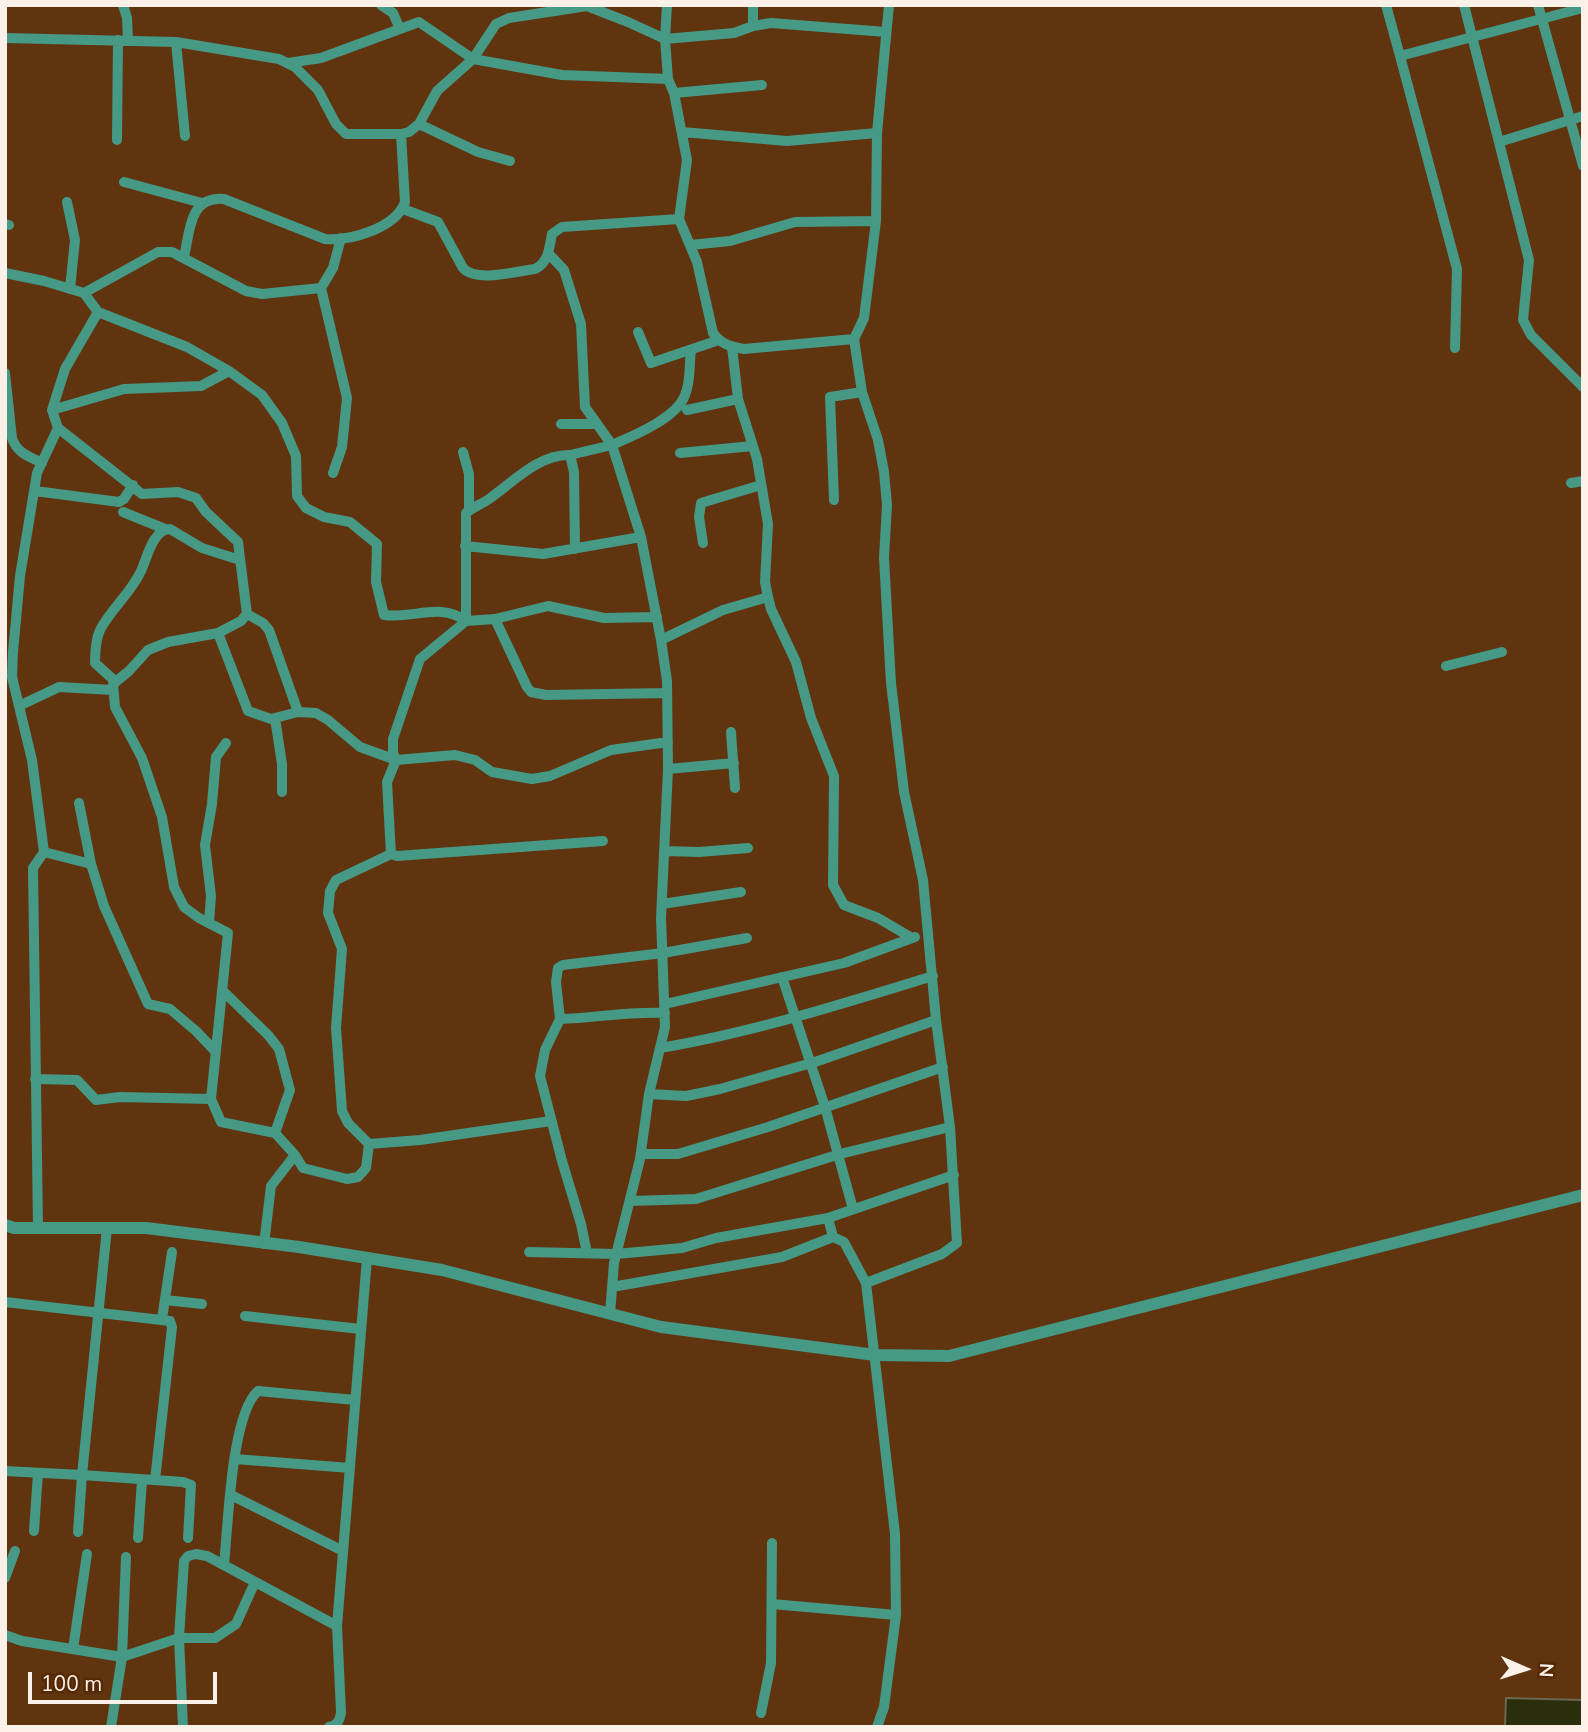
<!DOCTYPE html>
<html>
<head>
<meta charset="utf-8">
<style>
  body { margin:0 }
  #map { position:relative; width:1588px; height:1732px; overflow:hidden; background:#613410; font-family:"Nunito Sans",sans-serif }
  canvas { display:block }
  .frame { position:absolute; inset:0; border:7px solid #fcf1e9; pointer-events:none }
  .north { position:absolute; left:1490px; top:1634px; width:70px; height:70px; -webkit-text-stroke:5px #552903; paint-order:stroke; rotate:93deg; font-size:19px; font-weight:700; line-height:28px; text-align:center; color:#fcf1e9 }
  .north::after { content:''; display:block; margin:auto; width:24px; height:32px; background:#fcf1e9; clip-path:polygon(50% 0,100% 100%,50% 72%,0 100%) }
  .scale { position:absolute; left:28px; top:1672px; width:189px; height:32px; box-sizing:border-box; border:4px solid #fcf1e9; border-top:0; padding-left:9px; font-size:21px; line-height:24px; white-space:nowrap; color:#fcf1e9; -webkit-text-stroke:5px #552903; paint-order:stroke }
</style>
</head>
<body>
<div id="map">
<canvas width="1588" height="1732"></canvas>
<div class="frame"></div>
<div class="north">N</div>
<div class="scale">100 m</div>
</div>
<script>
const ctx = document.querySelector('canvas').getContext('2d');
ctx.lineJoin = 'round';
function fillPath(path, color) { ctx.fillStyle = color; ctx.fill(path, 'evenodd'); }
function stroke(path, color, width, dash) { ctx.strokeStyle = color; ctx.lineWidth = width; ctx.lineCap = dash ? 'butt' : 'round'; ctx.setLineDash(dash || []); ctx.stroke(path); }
const water = new Path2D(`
  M 1506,1698 L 1583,1700 L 1583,1727 L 1505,1727 Z`);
fillPath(water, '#2b2e0b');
stroke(water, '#6a684e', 2);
stroke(new Path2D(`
  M 123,5 L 127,18 L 128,40
  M 381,5 L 393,13 L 400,29
  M 667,5 L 665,39 L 734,33 L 753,26 L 771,23 L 886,32
  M 753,5 L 753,26
  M 1386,5 L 1400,56
  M 1464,5 L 1529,260 L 1523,320 L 1531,335 L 1583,387
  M 1538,5 L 1583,166
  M 5,38 L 176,42 L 279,59 L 295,67 L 318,90 L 336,124 L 346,134 L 401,134 L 409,132 L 419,124 L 437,91 L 473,59 L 496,24 L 509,18 L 587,6 L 628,22 L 665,39 L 668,79 L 674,93 L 687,160 L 679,219 L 697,262 L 713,333 C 721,344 731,347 744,349 L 854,339
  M 176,42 L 185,136
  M 288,63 L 321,58 L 419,22 L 473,59 L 562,75 L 668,79
  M 674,93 L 762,85
  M 419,124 L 478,152 L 510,161
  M 682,132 L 787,141 L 877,133
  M 117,140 L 118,40
  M 1499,142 L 1583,116
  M 124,182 L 202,203
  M 67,202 L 75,240 L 70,289
  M 403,209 L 438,222 L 463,268 C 476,283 517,271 535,269 C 549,262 549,248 552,234 L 562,227 L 679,219
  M 5,224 L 9,225
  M 690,245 L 730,241 L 795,222 L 876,221
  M 548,253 L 564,270 L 581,324 L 585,407 L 612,445 L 570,455
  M 184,257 C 190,231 189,196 224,199 L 325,239 C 351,241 396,228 405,202 L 401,134
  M 5,273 L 44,281 L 84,293 L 98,312 L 187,347 L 229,371 L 262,395 L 282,423 L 296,456 L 297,496 L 306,508 L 324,517 L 350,522 L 377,544 L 376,582 L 384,615 C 414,619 440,602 466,621
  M 321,288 L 347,398 L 342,447 L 333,473
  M 84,293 L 158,252 L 172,252 L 246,291 L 262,294 L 321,288 L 333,268 L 341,238
  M 638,332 L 651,363 L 719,340
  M 732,347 L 738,399 L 757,459 L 768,524 L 765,582 L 768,597 L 771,609 L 796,662 L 811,718 L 834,776 L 833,885 L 844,905 L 878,918 L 912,938
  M 1455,348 L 1457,269 L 1400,56 L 1583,8
  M 5,373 L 12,438 C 17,453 28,456 42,463
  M 52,410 L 124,389 L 201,386 L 229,371
  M 687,410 L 738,399
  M 561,424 L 596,424
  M 58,428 L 142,494 L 178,492 L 196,498 L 206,512 L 238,542 L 247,614 L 241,621 L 218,633 L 248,711 L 271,719 L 298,712 L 316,713 L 328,720 L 360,747 L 396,760 L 387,782 L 391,854 L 397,856 L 603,841
  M 463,452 L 469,474 L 469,510
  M 680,453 L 753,446
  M 1571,483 L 1583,481
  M 35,491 L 119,502 L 124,499 L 133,485
  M 834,500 L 830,397 L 862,392
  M 123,512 L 165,529
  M 703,543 L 699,517 L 701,503 L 761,485
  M 465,546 L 543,554 L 641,537
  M 247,614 L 263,623 L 269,630 L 298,712
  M 657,617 L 604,618 L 548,606 L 495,619 L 466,621 L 420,659 L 393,739 L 393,753 L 396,760 L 455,755 L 475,760 L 492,772 L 532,779 L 550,776 L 611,750 L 668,742
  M 495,619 L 527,687 L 531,692 L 546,695 L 667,693
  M 466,621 L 466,513 C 473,507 482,504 489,499 C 513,482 539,454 570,455 L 574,472 L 575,549
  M 218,633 L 168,642 L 148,650 L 129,671 L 113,684 L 115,707 L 142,758 L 162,817 L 174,887 L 184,907 L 199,918 L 228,933 L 211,1099 L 221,1122 L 275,1133 L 295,1155 L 303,1168 L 347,1179 L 358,1177 L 366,1168 L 369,1144 L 420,1140 L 551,1121
  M 661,640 L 723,610 L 768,597
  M 1446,666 L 1502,652
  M 116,682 L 95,663 C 95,653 96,639 100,630 C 111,609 131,593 141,571 C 147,558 153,529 170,529 L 202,548 L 240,560
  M 19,706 L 59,687 L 113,690
  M 275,718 L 282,764 L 282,792
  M 731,732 L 735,788
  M 668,769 L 734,763
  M 79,803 L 91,864
  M 664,851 L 699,852 L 748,848
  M 44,852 L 91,864 L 104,906 L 148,1004 L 170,1009 L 196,1031 L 215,1051
  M 662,904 L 741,892
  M 209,923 L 211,896 L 205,845 L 212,804 L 216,757 L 226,743
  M 782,977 L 825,1107 L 853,1209
  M 222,990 L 269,1036 L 279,1049 L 290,1090 L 275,1133
  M 665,1004 L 844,963 L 915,937
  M 560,1019 C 595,1018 630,1011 665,1013
  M 660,1048 C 754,1032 842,1004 933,976
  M 35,1079 L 77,1080 L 96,1100 L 120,1097 L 211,1099
  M 649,1094 L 686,1096 L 720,1089 L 815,1062 L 936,1020
  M 369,1144 L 348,1123 L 342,1111 L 336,1028 L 342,949 L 328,913 L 330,891 L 336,880 L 391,854
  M 641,1154 L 678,1154 L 768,1127 L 943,1067
  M 630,1201 L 696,1199 L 840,1154 L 950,1127
  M 38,1227 L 33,868 L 44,852 L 32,760 L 12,677 L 13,652 L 20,576 L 37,473 L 58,428 L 52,410 L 65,369 L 98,312
  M 107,1228 L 82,1475 L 183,1482 L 191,1485 L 188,1538
  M 833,1237 L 844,1242 L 866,1283
  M 264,1244 L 271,1186 L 295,1155
  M 529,1252 L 616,1254 L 682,1248 L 716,1238 L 828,1218 L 954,1175
  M 587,1253 L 581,1224 L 562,1161 L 540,1076 L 545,1050 L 560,1019 L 556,982 L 558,968 L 563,965 L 663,953 L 747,938
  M 612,1287 L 782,1257 L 833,1237 L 828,1218
  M 165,1300 L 202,1304
  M 5,1302 L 170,1321 L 172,1327 L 155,1480
  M 610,1314 L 614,1263 L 640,1159 L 649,1094 L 665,1027 L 661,918 L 668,769 L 667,681 L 661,640 L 641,537 L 612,445 C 633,436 677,418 685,395 C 691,382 689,364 691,350
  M 245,1316 L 360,1329
  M 162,1319 L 172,1252
  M 235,1459 L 350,1468
  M 5,1471 L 82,1475 L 78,1532
  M 231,1495 L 343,1551
  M 34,1531 L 38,1473
  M 138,1538 L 142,1480
  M 224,1565 C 228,1528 231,1414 258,1391 L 355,1400
  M 5,1578 L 15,1551
  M 772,1604 L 896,1615
  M 5,1635 L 22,1641 L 122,1657 L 179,1638 L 215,1638 L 236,1624 L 255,1582
  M 73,1649 L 87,1554
  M 761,1713 L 771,1663 L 772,1543
  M 111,1727 L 122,1657 L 126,1557
  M 183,1727 L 179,1638 L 184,1561 L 188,1556 L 196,1554 L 207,1556 L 337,1626
  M 329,1727 C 338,1725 340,1720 341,1712 L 337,1626 L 367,1258
  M 877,1727 L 884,1707 L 896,1615 L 895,1534 L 866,1283 L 942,1254 L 957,1243 L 950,1127 L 936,1020 L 923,880 L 904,792 L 891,683 L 884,558 L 887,505 L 884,472 L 878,440 L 862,392 L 854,339 L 864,318 L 876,221 L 877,133 L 889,5`), '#459985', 10);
stroke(new Path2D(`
  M 5,1225 L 14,1228 L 146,1228 L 299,1247 L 442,1270 L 661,1327 L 875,1355 L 949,1356 L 1583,1195`), '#459985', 12);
</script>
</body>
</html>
